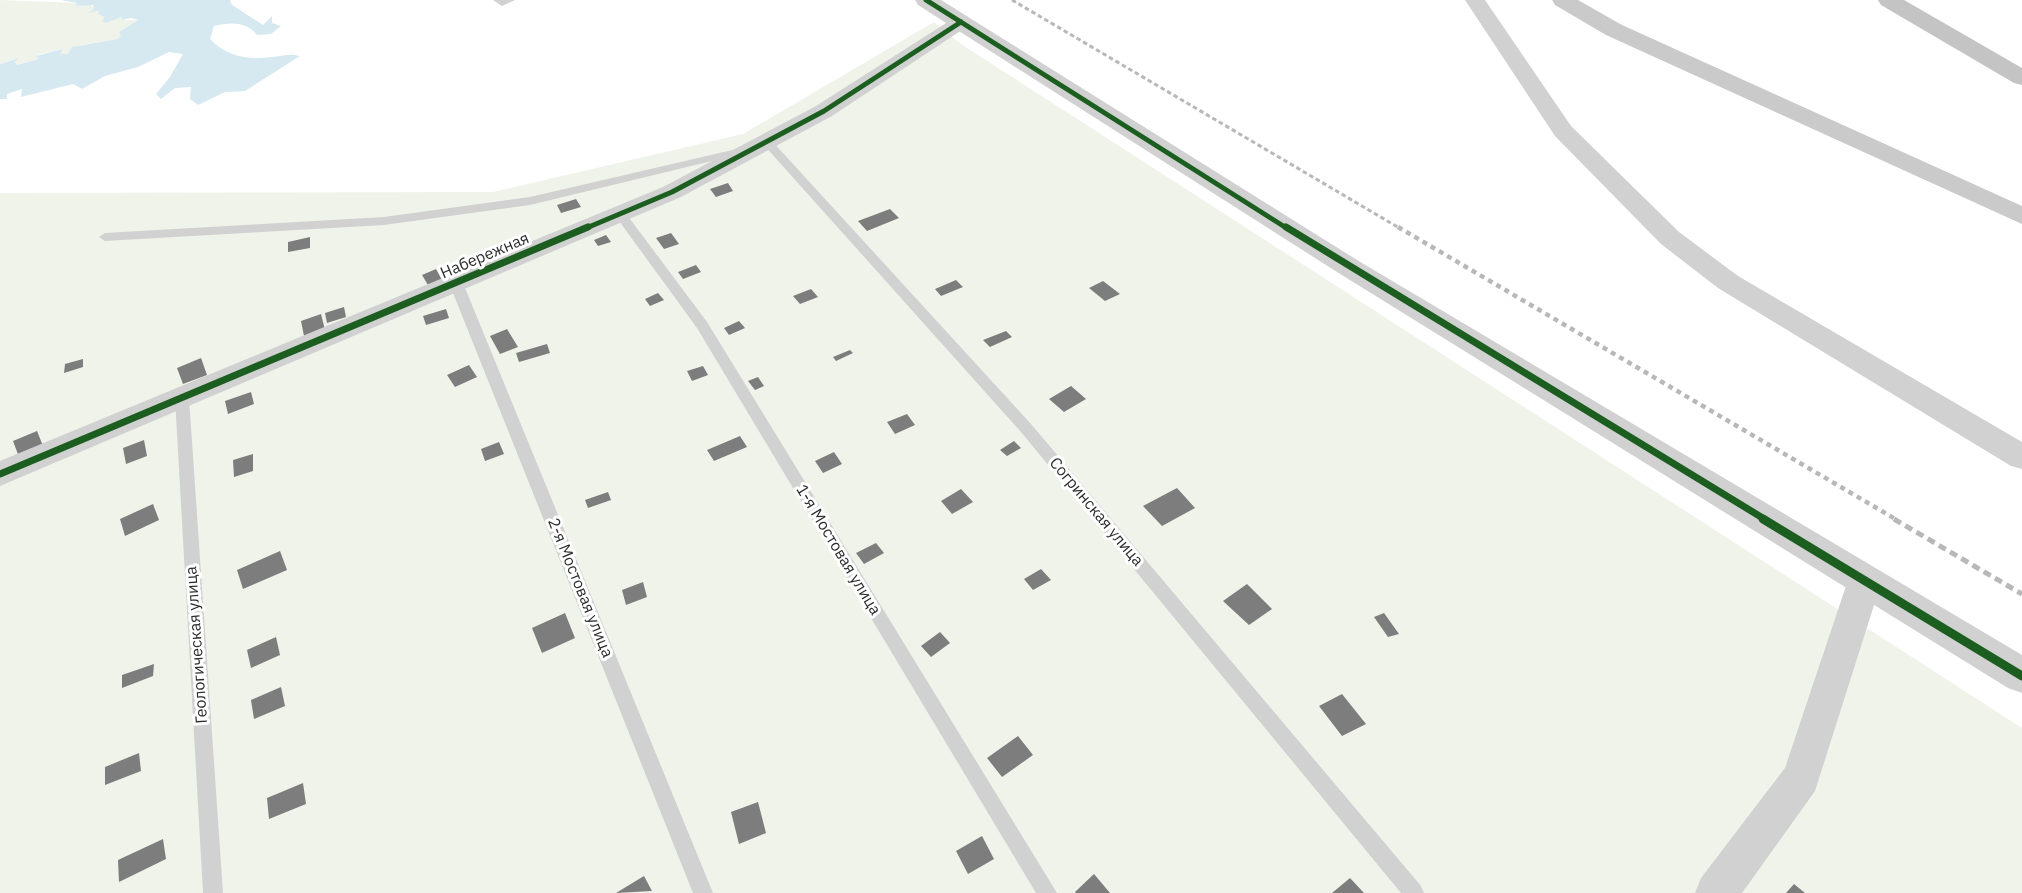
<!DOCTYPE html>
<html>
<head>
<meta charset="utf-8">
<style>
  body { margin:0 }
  canvas { display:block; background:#fff }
</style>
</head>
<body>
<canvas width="2022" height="893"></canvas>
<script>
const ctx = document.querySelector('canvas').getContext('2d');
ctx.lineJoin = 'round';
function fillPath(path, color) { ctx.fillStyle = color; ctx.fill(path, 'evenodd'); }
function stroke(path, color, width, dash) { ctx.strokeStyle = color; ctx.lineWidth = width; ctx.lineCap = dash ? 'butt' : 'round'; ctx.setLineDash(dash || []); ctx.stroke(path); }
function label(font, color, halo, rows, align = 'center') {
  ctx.font = font + ' "IBM Plex Sans",sans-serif'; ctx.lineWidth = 6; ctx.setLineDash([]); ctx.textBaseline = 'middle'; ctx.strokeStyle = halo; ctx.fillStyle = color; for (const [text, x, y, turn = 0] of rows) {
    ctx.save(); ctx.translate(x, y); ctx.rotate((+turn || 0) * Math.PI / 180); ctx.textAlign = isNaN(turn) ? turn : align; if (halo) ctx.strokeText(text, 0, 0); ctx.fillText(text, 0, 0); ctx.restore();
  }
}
fillPath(new Path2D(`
  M 0,0 L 78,3 L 77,6 L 89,3 L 95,9 L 90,12 L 100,11 L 106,17 L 102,21 L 121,17 L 122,20 L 138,20 L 119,32 L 122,36 L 117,39 L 80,45 L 68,54 L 61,54 L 61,49 L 37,55 L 39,59 L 16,65 L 15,59 L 0,64 Z
  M 934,22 L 961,44 L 2022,728 L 2022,893 L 0,893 L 0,193 L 493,192 L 743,134 Z`), '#f0f3ea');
fillPath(new Path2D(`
  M 61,0 L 230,0 L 232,5 L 263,25 L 272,16 L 272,23 L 281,26 L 271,34 L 257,35 C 246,21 230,22 214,26 L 210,39 C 227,57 248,60 272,57 C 283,56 289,53 300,56 L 245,91 L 225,92 L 198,105 L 190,99 L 191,87 L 175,88 L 161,99 L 156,94 L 170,77 L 183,54 L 169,52 L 138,67 L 105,76 L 82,89 L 73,84 L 21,97 L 22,89 L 7,94 L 7,99 L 0,99 L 0,64 L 19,58 L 15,62 L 17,65 L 39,59 L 36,56 L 62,49 L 61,54 L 68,54 L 72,47 L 117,39 L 121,36 L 119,32 L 138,20 L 131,18 L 122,20 L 121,17 L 106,23 L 102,21 L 105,17 L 98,14 L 99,11 L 88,13 L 94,9 L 93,5 L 76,6 L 77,3 Z`), '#d6e9f0');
fillPath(new Path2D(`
  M 728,183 L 733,191 L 716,197 L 710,189 Z
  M 576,199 L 581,207 L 561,213 L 557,205 Z
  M 890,209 L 899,218 L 867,231 L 858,221 Z
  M 671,233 L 679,244 L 664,249 L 656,238 Z
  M 606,235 L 611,242 L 598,246 L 594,240 Z
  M 310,237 L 310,248 L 288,252 L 288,242 Z
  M 696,265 L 701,272 L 683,279 L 678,272 Z
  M 436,269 L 442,280 L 428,285 L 422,275 Z
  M 956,280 L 963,287 L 941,296 L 935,289 Z
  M 1103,281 L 1120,294 L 1105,301 L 1089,288 Z
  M 811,289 L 818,297 L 800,304 L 793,296 Z
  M 658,293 L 664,300 L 650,306 L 645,299 Z
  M 344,307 L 346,317 L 327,323 L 325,313 Z
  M 446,309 L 449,318 L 426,325 L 423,316 Z
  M 321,314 L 326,334 L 305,341 L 301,321 Z
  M 739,321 L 745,328 L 729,335 L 724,328 Z
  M 507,329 L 518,347 L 500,354 L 490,336 Z
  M 1006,331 L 1012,337 L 990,347 L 983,340 Z
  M 547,344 L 550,353 L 519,362 L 516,353 Z
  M 850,350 L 853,353 L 836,361 L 833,357 Z
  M 201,358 L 207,375 L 183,384 L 177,368 Z
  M 83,359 L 83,367 L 64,373 L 65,364 Z
  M 469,365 L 477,377 L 455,387 L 447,375 Z
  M 703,366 L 708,375 L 692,381 L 687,371 Z
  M 758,377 L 764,386 L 755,390 L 748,381 Z
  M 1071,386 L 1086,399 L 1064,412 L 1049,399 Z
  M 251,392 L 254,404 L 228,414 L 225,401 Z
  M 907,414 L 915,425 L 895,434 L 887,422 Z
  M 37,431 L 43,446 L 19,457 L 13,441 Z
  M 740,436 L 747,447 L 714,461 L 707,450 Z
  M 144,440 L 147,456 L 126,464 L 123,448 Z
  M 1014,441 L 1021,448 L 1007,456 L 1000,450 Z
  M 499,442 L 504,454 L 485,461 L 481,449 Z
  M 834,452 L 842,464 L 823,473 L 815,461 Z
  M 253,454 L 253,471 L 234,477 L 233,460 Z
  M 1177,488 L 1195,508 L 1162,526 L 1143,506 Z
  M 961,489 L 973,502 L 952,514 L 941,501 Z
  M 608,492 L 611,500 L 588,508 L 585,500 Z
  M 153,504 L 159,520 L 125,536 L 120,519 Z
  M 876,543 L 884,553 L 864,564 L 856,553 Z
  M 280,551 L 287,570 L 243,589 L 237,570 Z
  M 1041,569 L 1051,580 L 1033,590 L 1024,579 Z
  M 643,582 L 647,597 L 626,605 L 622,590 Z
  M 1247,584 L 1272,609 L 1249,625 L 1223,601 Z
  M 565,613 L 575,638 L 542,653 L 532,628 Z
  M 1384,613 L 1399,634 L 1388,637 L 1374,617 Z
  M 940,632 L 950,643 L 931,657 L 921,646 Z
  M 276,637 L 280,655 L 251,668 L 247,650 Z
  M 154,664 L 153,676 L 122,688 L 122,675 Z
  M 281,687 L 285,706 L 254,719 L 251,700 Z
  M 1342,694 L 1366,724 L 1342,736 L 1319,706 Z
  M 1018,736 L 1033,755 L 1002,777 L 987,758 Z
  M 139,753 L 141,771 L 105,785 L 105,767 Z
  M 303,783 L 306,804 L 269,819 L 267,798 Z
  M 758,802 L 766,833 L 739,844 L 731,812 Z
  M 982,836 L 994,859 L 968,874 L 956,851 Z
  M 163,839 L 166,859 L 119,882 L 118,860 Z
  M 1094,874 L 1110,893 L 1076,893 L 1075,892 Z
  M 644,876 L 652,891 L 616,893 Z
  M 1350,878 L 1364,893 L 1332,893 Z
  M 1794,884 L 1805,893 L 1786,893 Z`), '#7d7d7d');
fillPath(new Path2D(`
  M 493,0 L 515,0 L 502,6 Z
  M 767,139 L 771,140 L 1031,424 L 1421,886 L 1424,893 L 1401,893 L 1021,432 L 763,144 L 761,142 Z
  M 741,148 L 747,151 L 745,153 L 530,205 L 384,225 L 105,241 L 99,237 L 105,233 L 384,217 L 530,197 Z
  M 620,210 L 624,211 L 707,322 L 1057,893 L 1036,893 L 697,328 L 614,214 Z
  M 456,279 L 463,283 L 713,893 L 693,893 L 449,283 Z
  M 182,393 L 189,398 L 223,893 L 203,893 L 175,398 Z`), '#d1d1d1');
fillPath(new Path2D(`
  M 1465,0 L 1485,0 L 1571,126 L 1679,232 L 1738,276 L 2022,442 L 2022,469 L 2011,466 L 1718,288 L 1661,244 L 1555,136 Z
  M 961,16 L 968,18 L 971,22 L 968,26 L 832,116 L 681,197 L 0,486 L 0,461 L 663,187 L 816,106 L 954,18 Z
  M 1865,565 L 1877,570 L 1882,580 L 1815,791 L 1742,893 L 1695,893 L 1701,878 L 1785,768 L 1848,580 L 1853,570 Z`), '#d1d1d1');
fillPath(new Path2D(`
  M 915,0 L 941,0 L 1357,260 L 2022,655 L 2022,693 L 2008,688 L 1337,272 L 918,5 Z`), '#d1d1d1');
fillPath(new Path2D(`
  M 1552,0 L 1578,0 L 1622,25 L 2022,206 L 2022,224 L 1606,35 L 1555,5 Z`), '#cacaca');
fillPath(new Path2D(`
  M 1878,0 L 1904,0 L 2022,68 L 2022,85 L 2014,83 L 1881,5 Z`), '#c4c4c4');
stroke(new Path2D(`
  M 1012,0 L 1401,229`), '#b8b8b8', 3, [4.5, 3]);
stroke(new Path2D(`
  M 1398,227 L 1897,520`), '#b8b8b8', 4.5, [5, 4.5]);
stroke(new Path2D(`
  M 1894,519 L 2022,594`), '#b8b8b8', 5, [8, 5]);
stroke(new Path2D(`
  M 926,0 L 1288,229
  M 584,229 L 672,192 L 824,111 L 961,22`), '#1b5e20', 5);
stroke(new Path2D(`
  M 1286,227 L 1766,520
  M 0,474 L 588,227`), '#1b5e20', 7);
stroke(new Path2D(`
  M 1763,519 L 2022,676`), '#1b5e20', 9);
label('16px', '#2c2c2c', '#fff', [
  ["Набережная",485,256,-23],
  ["Согринская улица",1096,512,50],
  ["1-я Мостовая улица",838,550,59],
  ["2-я Мостовая улица",580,588,68],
  ["Геологическая улица",197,645,-94]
]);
</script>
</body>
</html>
